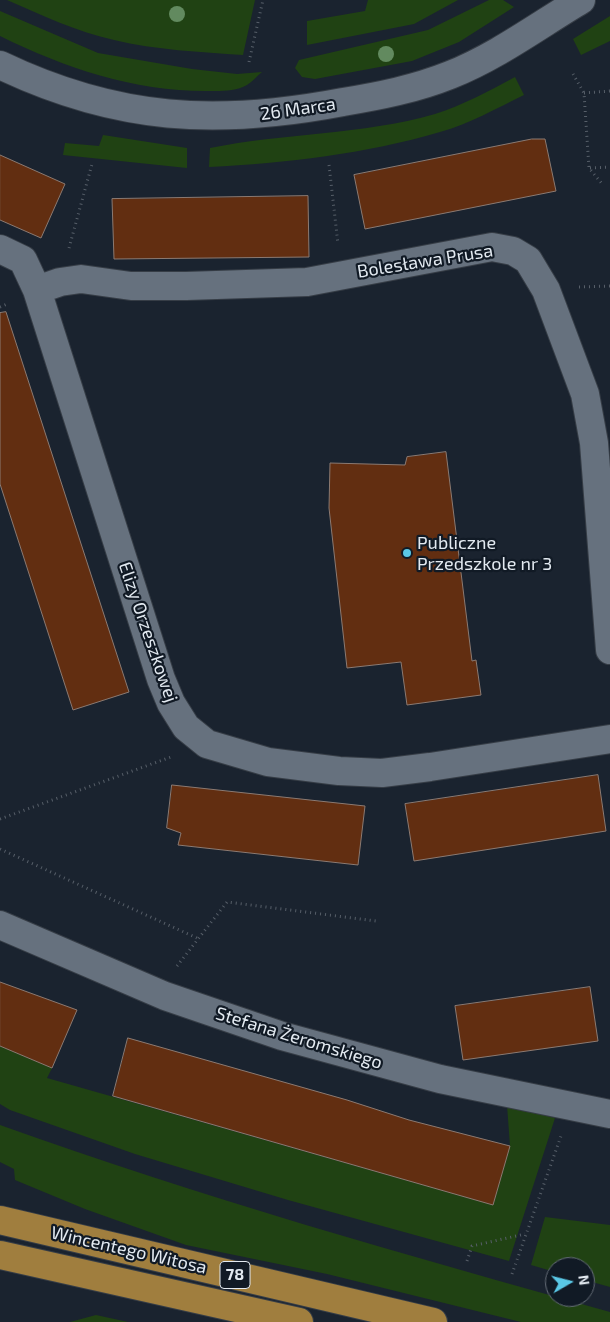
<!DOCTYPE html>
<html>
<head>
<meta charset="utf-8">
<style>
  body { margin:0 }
  #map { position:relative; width:610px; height:1322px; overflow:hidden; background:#1a232f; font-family:"Exo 2",sans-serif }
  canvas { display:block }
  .north { position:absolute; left:545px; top:1257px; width:50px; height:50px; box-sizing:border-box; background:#111a25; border:1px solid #656d77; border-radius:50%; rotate:82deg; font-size:14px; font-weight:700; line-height:20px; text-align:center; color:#e3eaf1 }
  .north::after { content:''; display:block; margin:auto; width:18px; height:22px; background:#5ac8e6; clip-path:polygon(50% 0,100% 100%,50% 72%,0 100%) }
</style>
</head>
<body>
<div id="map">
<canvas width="610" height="1322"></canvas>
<div class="north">N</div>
</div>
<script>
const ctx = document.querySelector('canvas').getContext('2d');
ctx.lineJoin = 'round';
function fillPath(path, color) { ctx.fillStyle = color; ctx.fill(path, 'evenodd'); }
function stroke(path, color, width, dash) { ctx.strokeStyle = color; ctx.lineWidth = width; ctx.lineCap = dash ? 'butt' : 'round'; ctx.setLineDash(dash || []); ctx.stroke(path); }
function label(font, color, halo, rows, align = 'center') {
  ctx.font = font + ' "Exo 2",sans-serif'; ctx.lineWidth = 4.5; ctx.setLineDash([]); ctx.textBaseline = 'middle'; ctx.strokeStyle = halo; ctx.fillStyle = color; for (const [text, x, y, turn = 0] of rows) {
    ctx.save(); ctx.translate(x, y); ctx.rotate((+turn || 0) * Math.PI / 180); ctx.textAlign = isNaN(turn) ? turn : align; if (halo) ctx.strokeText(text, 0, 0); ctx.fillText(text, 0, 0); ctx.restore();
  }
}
fillPath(new Path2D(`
  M 7,0 L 255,0 L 243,55 C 200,52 156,50 114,40 C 77,32 42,15 7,0 Z
  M 368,0 L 458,0 L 414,24 L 307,45 L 307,21 L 365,11 Z
  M 489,0 L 503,0 L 514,7 L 459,42 L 412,61 L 315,79 L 302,77 L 295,68 L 299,60 L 428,30 Z
  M 0,11 L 98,53 L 192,69 L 237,74 L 262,72 C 257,76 252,82 247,85 C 235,92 219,91 206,91 C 133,91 65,68 0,36 Z
  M 610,16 L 610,41 L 581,55 L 573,39 Z
  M 515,77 L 524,95 C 497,108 469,124 440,132 C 365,154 287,163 209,167 L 210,148 C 284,133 362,135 435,114 C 463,105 489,91 515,77 Z
  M 103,135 L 187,148 L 187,168 L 63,155 L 65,143 L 99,146 Z
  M 0,1046 L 52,1068 L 47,1078 L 493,1205 L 510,1146 L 507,1105 L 555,1118 L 509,1261 L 288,1200 L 135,1154 L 10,1110 L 0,1104 Z
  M 0,1125 C 200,1197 406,1255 610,1312 L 610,1322 L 521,1322 L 327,1274 L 186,1245 L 85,1209 L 15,1180 L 14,1169 L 0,1162 Z
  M 545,1217 L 610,1225 L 610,1287 L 585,1280 L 585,1267 L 555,1267 L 555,1272 L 531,1265 Z
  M 96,1315 L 128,1322 L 70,1322 Z`), '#204213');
const building = new Path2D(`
  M 532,139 L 545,139 L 556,191 L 365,229 L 354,175 Z
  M 0,155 L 65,184 L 41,238 L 0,220 Z
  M 308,196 L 309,257 L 114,259 L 112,199 Z
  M 6,312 L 129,692 L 73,710 L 0,484 L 0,313 Z
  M 446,452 L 472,661 L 476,660 L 481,695 L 407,705 L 401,662 L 347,668 L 329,508 L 330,463 L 405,465 L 407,457 Z
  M 598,775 L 606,831 L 414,861 L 405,804 Z
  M 172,785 L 365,806 L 358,865 L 178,845 L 181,833 L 167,828 Z
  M 0,982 L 77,1010 L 52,1068 L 0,1046 Z
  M 590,987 L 598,1041 L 463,1060 L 455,1006 Z
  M 128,1038 L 347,1100 L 409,1120 L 510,1146 L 493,1205 L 113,1096 Z`);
fillPath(building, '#622e11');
stroke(building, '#8b7a72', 1);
const street = new Path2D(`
  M 0,249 L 23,260 L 37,290 L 161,679 L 171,703 L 186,727 L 207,744 L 268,762 L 339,771 L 382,773 L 430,767 L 610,739
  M 37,290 L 60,282 L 81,279 L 131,286 L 186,286 L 307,282 L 492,247 L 513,251 L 528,260 L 546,290 L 585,394 L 594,443 L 610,650
  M 0,925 L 165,996 L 282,1036 L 440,1079 L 610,1114`);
const secondary = new Path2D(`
  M 0,65 C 117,121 217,126 343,102 C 379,96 415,89 450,75 C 496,57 539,25 581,0`);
const primary = new Path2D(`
  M 0,1220 L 433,1322
  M 0,1255 L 299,1322`);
stroke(street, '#363d46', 30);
stroke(secondary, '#363d46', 30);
stroke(primary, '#363d46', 30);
stroke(new Path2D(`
  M 249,62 L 263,0
  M 573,74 L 584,93 L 589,168 L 603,185
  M 584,93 L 610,91
  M 329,165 L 338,244
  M 590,168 L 610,167
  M 69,248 L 92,164
  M 579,287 L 610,286
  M 0,307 L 7,304
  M 0,819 L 171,757
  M 0,849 L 197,938
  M 177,966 L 227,902 L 376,921
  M 467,1261 L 472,1246 L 525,1234
  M 512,1274 L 561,1136`), '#575f69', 3, [1, 4]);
stroke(street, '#66717e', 28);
stroke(secondary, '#66717e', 28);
stroke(primary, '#a07e3e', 28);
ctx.fillStyle = '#628a5f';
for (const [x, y] of [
  [177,14],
  [386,54]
]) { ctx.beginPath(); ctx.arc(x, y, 8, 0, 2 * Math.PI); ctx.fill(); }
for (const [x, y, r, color] of [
  [407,553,5,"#5ac8e6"]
]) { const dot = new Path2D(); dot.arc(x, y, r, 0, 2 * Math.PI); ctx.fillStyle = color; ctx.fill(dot); stroke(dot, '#111a25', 2); }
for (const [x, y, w] of [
  [235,1275,30]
]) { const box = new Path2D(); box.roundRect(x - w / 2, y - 13.5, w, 27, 4); ctx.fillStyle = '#111a25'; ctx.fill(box); stroke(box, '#e3eaf1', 1); }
label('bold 16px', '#e3eaf1', null, [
  ["78",235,1275]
]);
label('18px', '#e3eaf1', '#111a25', [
  ["26 Marca",298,109,-8],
  ["Bolesława Prusa",425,261,-9],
  ["Elizy Orzeszkowej",148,632,71],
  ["Stefana Żeromskiego",299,1038,17],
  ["Wincentego Witosa",129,1250,13]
]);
label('18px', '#e3eaf1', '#111a25', [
  ["Publiczne",417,543],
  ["Przedszkole nr 3",417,564]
], 'left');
</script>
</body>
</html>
